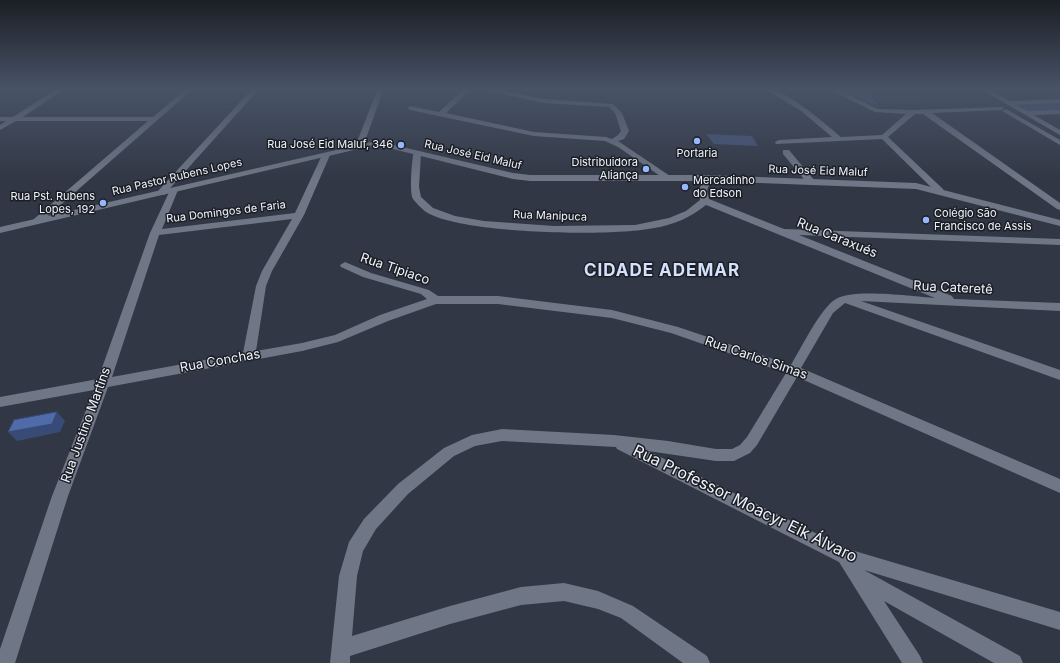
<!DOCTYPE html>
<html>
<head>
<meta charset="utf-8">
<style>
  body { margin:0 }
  canvas { display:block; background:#313744 }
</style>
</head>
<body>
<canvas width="1060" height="663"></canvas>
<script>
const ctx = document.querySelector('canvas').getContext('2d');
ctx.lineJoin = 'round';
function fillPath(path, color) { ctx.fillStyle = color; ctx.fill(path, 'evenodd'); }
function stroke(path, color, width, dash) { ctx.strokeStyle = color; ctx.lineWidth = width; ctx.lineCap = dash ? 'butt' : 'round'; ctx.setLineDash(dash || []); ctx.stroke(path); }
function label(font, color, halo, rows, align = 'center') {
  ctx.font = font + ' Inter,sans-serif'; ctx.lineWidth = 3; ctx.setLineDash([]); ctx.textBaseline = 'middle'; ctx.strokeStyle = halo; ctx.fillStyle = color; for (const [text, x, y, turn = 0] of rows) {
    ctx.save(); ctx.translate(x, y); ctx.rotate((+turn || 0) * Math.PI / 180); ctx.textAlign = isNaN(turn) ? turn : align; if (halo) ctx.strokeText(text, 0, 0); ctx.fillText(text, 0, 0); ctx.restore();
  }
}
fillPath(new Path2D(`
  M 870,94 L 914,94 L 927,103 L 882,103 Z`), '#374052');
fillPath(new Path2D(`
  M 835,88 L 865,88 L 879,106 L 868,103 Z
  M 1060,102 L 1060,111 L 1027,112 L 1013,104 Z
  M 706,134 L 752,136 L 758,146 L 714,144 Z`), '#435378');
fillPath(new Path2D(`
  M 58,88 L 66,88 L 23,117 L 153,117 L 187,88 L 194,88 L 40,223 L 37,224 L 32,221 L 34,219 L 148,121 L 16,121 L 0,130 L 0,125 L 6,121 L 0,121 L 0,117 L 13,117 Z
  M 253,88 L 260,88 L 164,195 L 158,195 L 157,193 L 158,191 Z
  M 378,88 L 384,88 L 363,147 L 362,149 L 356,149 L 355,147 Z
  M 465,88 L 472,88 L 446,113 L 534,132 L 606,137 L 612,139 L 618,135 L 621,131 L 615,113 L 609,107 L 544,103 L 474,88 L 488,88 L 544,99 L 613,104 L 622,113 L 629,131 L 624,139 L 618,141 L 673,178 L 672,180 L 666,180 L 618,147 L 605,141 L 534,136 L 410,110 L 407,108 L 410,106 L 439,112 Z
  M 652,88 L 660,88 L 662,90 L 659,92 Z
  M 763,88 C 785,88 823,122 841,137 L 882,135 L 906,114 L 875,112 L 826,88 L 835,88 L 878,109 L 913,110 L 1003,107 L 1003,109 L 1001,110 L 932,113 L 1060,203 L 1060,210 L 1057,209 L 923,114 L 915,114 L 888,137 L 943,189 L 944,191 L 943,193 L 937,193 L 882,139 L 776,144 L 775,142 L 779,140 L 832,137 L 800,110 Z
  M 1060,99 L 1060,103 L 1009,105 L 1006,103 L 1009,101 Z
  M 783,150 L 789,150 L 814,180 L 815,182 L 814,184 L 808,184 L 783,154 Z
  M 414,151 L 420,151 L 421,153 L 419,187 L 421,197 L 433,208 L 455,216 L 484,221 L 554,226 L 635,225 L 669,218 L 686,211 L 700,200 L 699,191 L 703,178 L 707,175 L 711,178 L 707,191 L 709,199 L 784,229 L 1060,239 L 1060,245 L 799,235 L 952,296 L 954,299 L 1060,303 L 1060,311 L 861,301 L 1060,370 L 1060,380 L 845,303 L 833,313 L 801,368 L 1060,479 L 1060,493 L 797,377 L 757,445 L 750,453 L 734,461 L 716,461 L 648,451 L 848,549 L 1060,612 L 1060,630 L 864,570 L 1020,656 L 1023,663 L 994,663 L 884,601 L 920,656 L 923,663 L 902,663 L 839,562 L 617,449 L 616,447 L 502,441 L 475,446 L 454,456 L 408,494 L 376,529 L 363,551 L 357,576 L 352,636 L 450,606 L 521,587 L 564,583 L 598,591 L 633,606 L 707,656 L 710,663 L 683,663 L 621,618 L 598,609 L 564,601 L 521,605 L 450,624 L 350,656 L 350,663 L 330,663 L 339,576 L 349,542 L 364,519 L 398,484 L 444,448 L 472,435 L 502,429 L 614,435 L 668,441 L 716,449 L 732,449 L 740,445 L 747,437 L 786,373 L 671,333 L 612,318 L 498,304 L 436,304 L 388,321 L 338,342 L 302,351 L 108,387 L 68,496 L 15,663 L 0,663 L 0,649 L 52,496 L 94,390 L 0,407 L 0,397 L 98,379 L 150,233 L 171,188 L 177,188 L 178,190 L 162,229 L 295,213 L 322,155 L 326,153 L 330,155 L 304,215 L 272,271 L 266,286 L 256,351 L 302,343 L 335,335 L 380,315 L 427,299 L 421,294 L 363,277 L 341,267 L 340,265 L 345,262 L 371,273 L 429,290 L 438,296 L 498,296 L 612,310 L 678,327 L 791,365 C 801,348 819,312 833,301 C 850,287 913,297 935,298 L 706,205 C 691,217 674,225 654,228 C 613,237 460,234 426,212 C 422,209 416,203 413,199 C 409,193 412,157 414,151 ZM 292,219 L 262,271 L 256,286 L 243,353 L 112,377 L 159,235 Z`), '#6f7685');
fillPath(new Path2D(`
  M 979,88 L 987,88 L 1027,111 L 1060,110 L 1060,114 L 1034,115 L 1060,130 L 1060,135 Z
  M 1006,109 L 1060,140 L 1060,145 L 1004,112 L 1002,111 Z
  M 371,142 L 385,143 L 513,173 L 530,175 L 707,175 L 916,183 L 1060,220 L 1060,226 L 916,189 L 707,181 L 530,181 L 513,179 L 385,147 L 371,146 L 0,233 L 0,227 Z`), '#6f7685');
fillPath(new Path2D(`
  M 57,412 L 65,421 L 60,432 L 17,441 L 8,432 Z`), '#384b76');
const building = new Path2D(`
  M 57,412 L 52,424 L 8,432 L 14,420 Z`);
fillPath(building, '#506ba9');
stroke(building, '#384b76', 1);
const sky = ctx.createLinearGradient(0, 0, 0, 181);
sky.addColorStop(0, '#1b1e25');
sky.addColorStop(0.49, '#485367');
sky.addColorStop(1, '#48536700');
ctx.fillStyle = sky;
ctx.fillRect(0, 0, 1060, 181);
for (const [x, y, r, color] of [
  [697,141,4,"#96b6fd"],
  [401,145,4,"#96b6fd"],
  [646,169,4,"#96b6fd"],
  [685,187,4,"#96b6fd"],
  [103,203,4,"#96b6fd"],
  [926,220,4,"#96b6fd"]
]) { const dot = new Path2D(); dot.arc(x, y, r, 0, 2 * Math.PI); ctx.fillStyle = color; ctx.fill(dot); stroke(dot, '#1b1e24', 1.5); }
label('11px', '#eef2fb', '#1b1e24', [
  ["Rua José Eid Maluf, 346",393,145],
  ["Portaria",697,154,"center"],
  ["Distribuidora",638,163],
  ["Aliança",638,176],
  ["Mercadinho",693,181,"left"],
  ["do Edson",693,194,"left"],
  ["Rua Pst. Rubens",95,197],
  ["Lopes, 192",95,210],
  ["Colégio São",934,214,"left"],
  ["Francisco de Assis",934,227,"left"]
], 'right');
label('11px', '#eef2fb', '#1b1e24', [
  ["Rua José Eid Maluf",473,155,13],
  ["Rua José Eid Maluf",818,171,2],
  ["Rua Pastor Rubens Lopes",177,177,-13],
  ["Rua Domingos de Faria",226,212,-7],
  ["Rua Manipuca",550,216,2]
]);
label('13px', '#eef2fb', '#1b1e24', [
  ["Rua Caraxués",837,238,22],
  ["Rua Tipiaco",395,269,19],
  ["Rua Cateretê",953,288,3],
  ["Rua Carlos Simas",756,358,19],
  ["Rua Conchas",220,361,-10],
  ["Rua Justino Martins",86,425,-70]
]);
label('16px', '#eef2fb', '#1b1e24', [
  ["Rua Professor Moacyr Eik Álvaro",745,504,26]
]);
ctx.letterSpacing = '1px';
label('bold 17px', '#d4e1fc', '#1b1e24', [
  ["CIDADE ADEMAR",662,271]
]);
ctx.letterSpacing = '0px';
</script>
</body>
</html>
